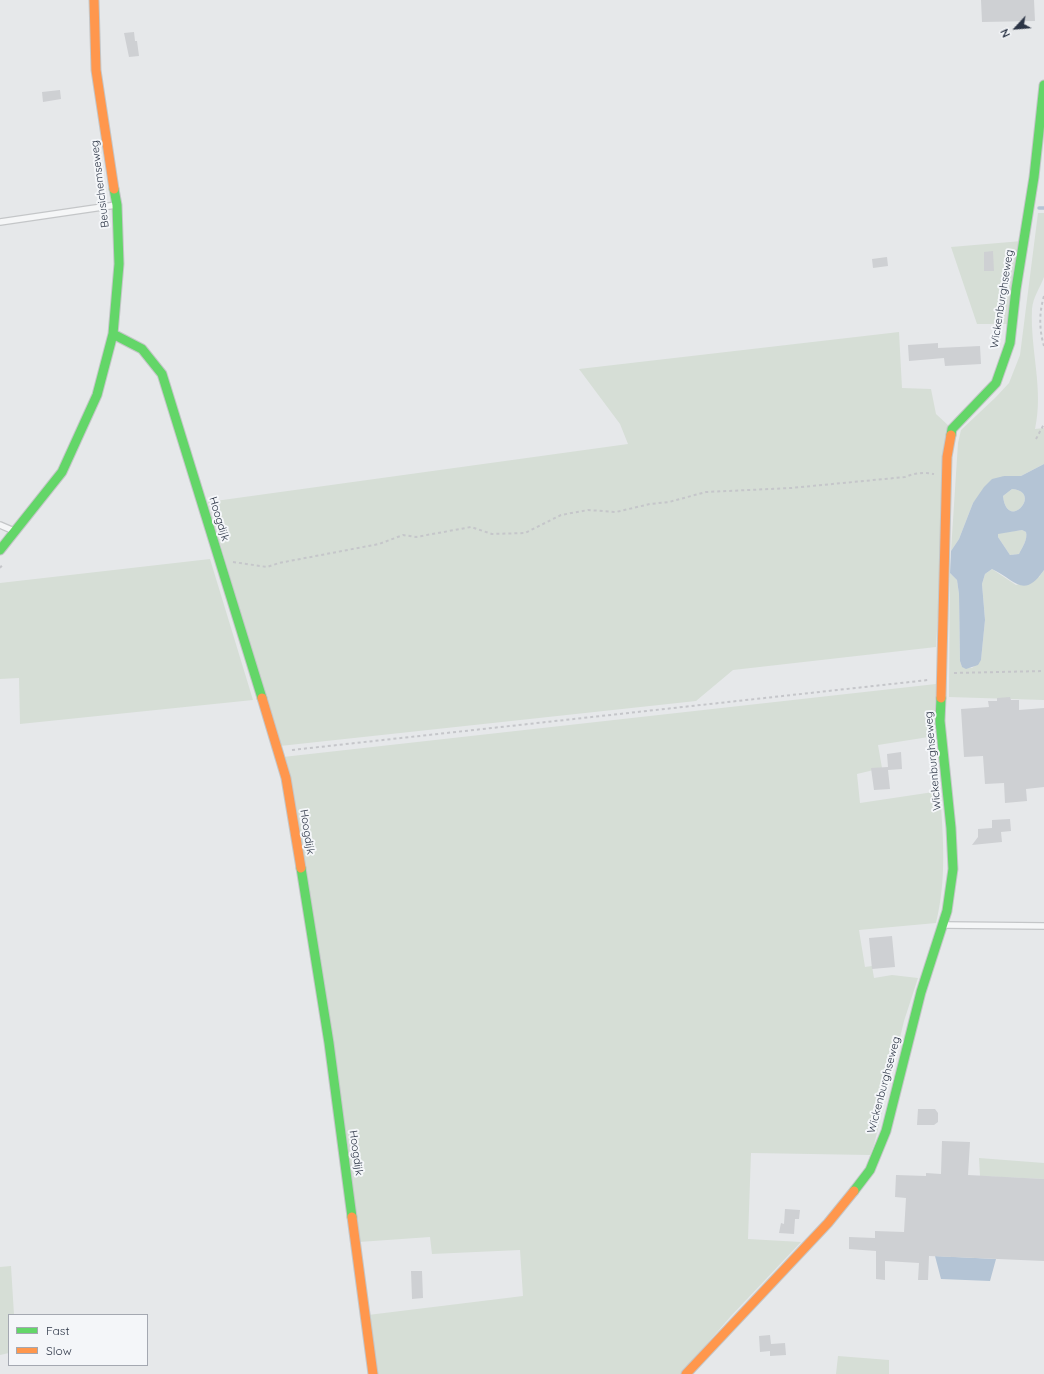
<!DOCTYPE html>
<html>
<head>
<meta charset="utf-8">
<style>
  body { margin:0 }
  #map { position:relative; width:1044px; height:1374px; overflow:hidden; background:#e6e8ea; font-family:Quicksand,sans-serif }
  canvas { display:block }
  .legend { position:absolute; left:8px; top:1314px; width:140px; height:52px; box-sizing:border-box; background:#f4f6f9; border:1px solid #a4a8b1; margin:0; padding:5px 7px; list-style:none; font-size:12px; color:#2b3445 }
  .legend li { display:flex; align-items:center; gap:8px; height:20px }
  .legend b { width:20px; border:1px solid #a4a8b1 }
  .north { position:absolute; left:996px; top:8px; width:40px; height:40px; -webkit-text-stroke:3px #f4f6f9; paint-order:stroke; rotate:244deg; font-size:11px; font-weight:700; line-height:16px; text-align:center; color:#2b3445 }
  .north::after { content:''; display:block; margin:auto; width:14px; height:18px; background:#2b3445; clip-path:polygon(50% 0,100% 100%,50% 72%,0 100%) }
</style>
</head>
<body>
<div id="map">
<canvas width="1044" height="1374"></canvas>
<ul class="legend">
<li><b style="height:5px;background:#63d668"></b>Fast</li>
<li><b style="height:5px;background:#ff974d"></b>Slow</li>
</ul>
<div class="north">N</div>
</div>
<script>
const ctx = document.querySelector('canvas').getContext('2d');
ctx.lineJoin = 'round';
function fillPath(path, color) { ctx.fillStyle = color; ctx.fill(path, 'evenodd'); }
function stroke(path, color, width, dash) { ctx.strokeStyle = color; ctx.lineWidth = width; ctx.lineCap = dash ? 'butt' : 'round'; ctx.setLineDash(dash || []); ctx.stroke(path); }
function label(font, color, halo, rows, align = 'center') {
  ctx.font = font + ' Quicksand,sans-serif'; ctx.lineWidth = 4; ctx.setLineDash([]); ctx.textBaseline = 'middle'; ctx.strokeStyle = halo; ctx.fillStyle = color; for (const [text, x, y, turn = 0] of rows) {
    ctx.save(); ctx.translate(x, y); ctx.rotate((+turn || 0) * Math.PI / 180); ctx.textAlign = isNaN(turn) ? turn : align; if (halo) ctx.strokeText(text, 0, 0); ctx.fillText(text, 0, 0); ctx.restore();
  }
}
fillPath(new Path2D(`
  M 1038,213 L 1044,213 C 1044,227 1044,265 1044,277 C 1040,288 1033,297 1032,309 C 1030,350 1044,389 1035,429 L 1044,428 L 1044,464 L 1021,476 L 1004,476 L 973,503 L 959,539 L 951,551 L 958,443 L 961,430 L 996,397 L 1009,383 L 1020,355 Z
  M 1022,241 L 1011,324 L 977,324 L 951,247 Z
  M 899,332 L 902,388 L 931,389 L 936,414 L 949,426 L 936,647 L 733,670 L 696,701 L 280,746 L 208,502 L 628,444 L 620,424 L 579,369 Z
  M 1012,489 C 1044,492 1007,533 1003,496 Z
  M 1022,530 L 1026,532 C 1028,539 1022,548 1019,554 L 1010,555 L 998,537 L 998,533 Z
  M 210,559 L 253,700 L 20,724 L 19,678 L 0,679 L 0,583 Z
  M 992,569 L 1016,585 L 1039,577 L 1044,570 L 1044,700 L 949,697 L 950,573 L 957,580 L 959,594 L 960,661 L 962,667 L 972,668 L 981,660 L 985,620 L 982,584 L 985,574 Z
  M 936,684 L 935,736 L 878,745 L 882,768 L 857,774 L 860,803 L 940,791 C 943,838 947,877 936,923 L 859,930 L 865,967 L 872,966 L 874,978 L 892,975 L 918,978 L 904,1021 L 874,1145 L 870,1155 L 751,1153 L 748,1239 L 801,1242 L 731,1316 L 681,1374 L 376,1374 L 368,1315 L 523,1296 L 520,1250 L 432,1254 L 430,1237 L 359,1242 L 283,757 Z
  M 979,1158 L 1044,1163 L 1044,1179 L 980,1176 Z
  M 11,1266 L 14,1315 L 9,1315 L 9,1353 L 0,1355 L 0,1267 Z
  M 838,1356 L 889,1360 L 889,1374 L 836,1374 Z`), '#d6ded6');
fillPath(new Path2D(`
  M 1044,464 L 1044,570 C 1023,600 1016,580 992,569 L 985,574 L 982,584 L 985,620 L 981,660 L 978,665 L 966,669 L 962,667 L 960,661 L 959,594 L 957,580 L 950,573 L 951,551 L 959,539 L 973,503 L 984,487 L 992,479 L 1004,476 L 1021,476 ZM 1012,489 C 1044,492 1007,533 1003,496 ZM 1022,530 L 1026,532 C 1028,539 1022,548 1019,554 L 1010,555 L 998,537 L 998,534 Z
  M 935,1256 L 996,1259 L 990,1281 L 941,1279 Z`), '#b4c4d5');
stroke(new Path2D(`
  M 1039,208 L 1044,208`), '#b4c4d5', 3.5);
fillPath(new Path2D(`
  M 981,0 L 1034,0 L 1035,21 L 982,22 Z
  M 134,32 L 135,41 L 137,41 L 139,56 L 129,57 L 124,33 Z
  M 60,90 L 61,99 L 43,102 L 42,92 Z
  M 993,251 L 994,271 L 984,271 L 984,252 Z
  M 887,257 L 888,266 L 873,268 L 872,259 Z
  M 938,343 L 938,348 L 980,346 L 981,364 L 945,366 L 944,358 L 909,361 L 908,345 Z
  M 1010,697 L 1011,700 L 1019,700 L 1019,710 L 1044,708 L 1044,787 L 1026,789 L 1027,801 L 1005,803 L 1004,783 L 985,784 L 983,756 L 964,757 L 961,709 L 989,707 L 988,701 L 997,701 L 997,698 Z
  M 901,752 L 902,769 L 888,770 L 890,789 L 874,790 L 871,768 L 888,767 L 887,754 Z
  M 1010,819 L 1011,831 L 1001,832 L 1002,842 L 972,845 L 978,837 L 978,829 L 992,828 L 992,820 Z
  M 892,936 L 895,967 L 872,969 L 869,938 Z
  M 918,1109 L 935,1109 L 938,1113 L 938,1122 L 934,1125 L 917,1125 Z
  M 942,1141 L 970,1142 L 968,1175 L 1044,1179 L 1044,1261 L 929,1256 L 928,1280 L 918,1280 L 919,1263 L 885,1261 L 885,1280 L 876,1279 L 876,1251 L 849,1249 L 849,1237 L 875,1238 L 875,1231 L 904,1232 L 906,1198 L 895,1197 L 896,1175 L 926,1176 L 926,1173 L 941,1174 Z
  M 785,1209 L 800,1210 L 799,1219 L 795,1219 L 794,1234 L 779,1233 L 781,1223 L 784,1224 Z
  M 411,1271 L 422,1271 L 423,1298 L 412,1299 Z
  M 770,1335 L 771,1344 L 785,1343 L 786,1355 L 770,1356 L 770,1351 L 760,1352 L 759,1336 Z`), '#ced0d3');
const lane = new Path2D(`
  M 0,222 L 116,205
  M 0,525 L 14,531
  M 944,925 L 1044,926`);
const fast = new Path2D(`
  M 113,334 L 142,349 L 162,374 L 262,698
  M 951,435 L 952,429 L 996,383 L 1010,343 L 1016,289 L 1034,177 L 1044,85
  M 0,550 L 62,472 L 97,395 L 113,334 L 119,264 L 117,205 L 114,189
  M 301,868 L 329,1043 L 352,1217
  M 854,1191 L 870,1170 L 886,1131 L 921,992 L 947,911 L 953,869 L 951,828 L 940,721 L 941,698`);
const slow = new Path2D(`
  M 94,0 L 96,70 L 114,189
  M 262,698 L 286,778 L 301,868
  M 941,698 L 947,457 L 951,435
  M 352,1217 L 373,1374
  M 686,1374 L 828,1223 L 854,1191`);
stroke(lane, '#c4c6c8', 8);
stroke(fast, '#c4c6c8', 11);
stroke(slow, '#c4c6c8', 11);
stroke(new Path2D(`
  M 1044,296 C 1039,313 1039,329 1044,346
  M 1036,439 L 1044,424
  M 233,562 L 267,567 L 279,563 L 379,544 L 403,535 L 416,537 L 471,527 L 492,534 L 525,533 L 561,515 L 588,510 L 616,512 L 650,504 L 669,502 L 706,492 L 791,488 L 905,477 C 915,473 923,472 934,474
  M 0,568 L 3,564
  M 954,673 L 1044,671
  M 292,750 L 928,680`), '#c5c6ca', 2, [3, 3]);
stroke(lane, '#f5f6f7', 5.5);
stroke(fast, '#63d668', 9);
stroke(slow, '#ff974d', 9);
label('11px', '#2b3445', '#f4f6f9', [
  ["Beusichemseweg",100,184,-97],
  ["Wickenburghseweg",1002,299,-81],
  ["Hoogdijk",219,519,73],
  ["Wickenburghseweg",933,761,-95],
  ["Hoogdijk",307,832,81],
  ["Wickenburghseweg",884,1085,-75],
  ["Hoogdijk",356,1153,82]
]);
</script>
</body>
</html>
